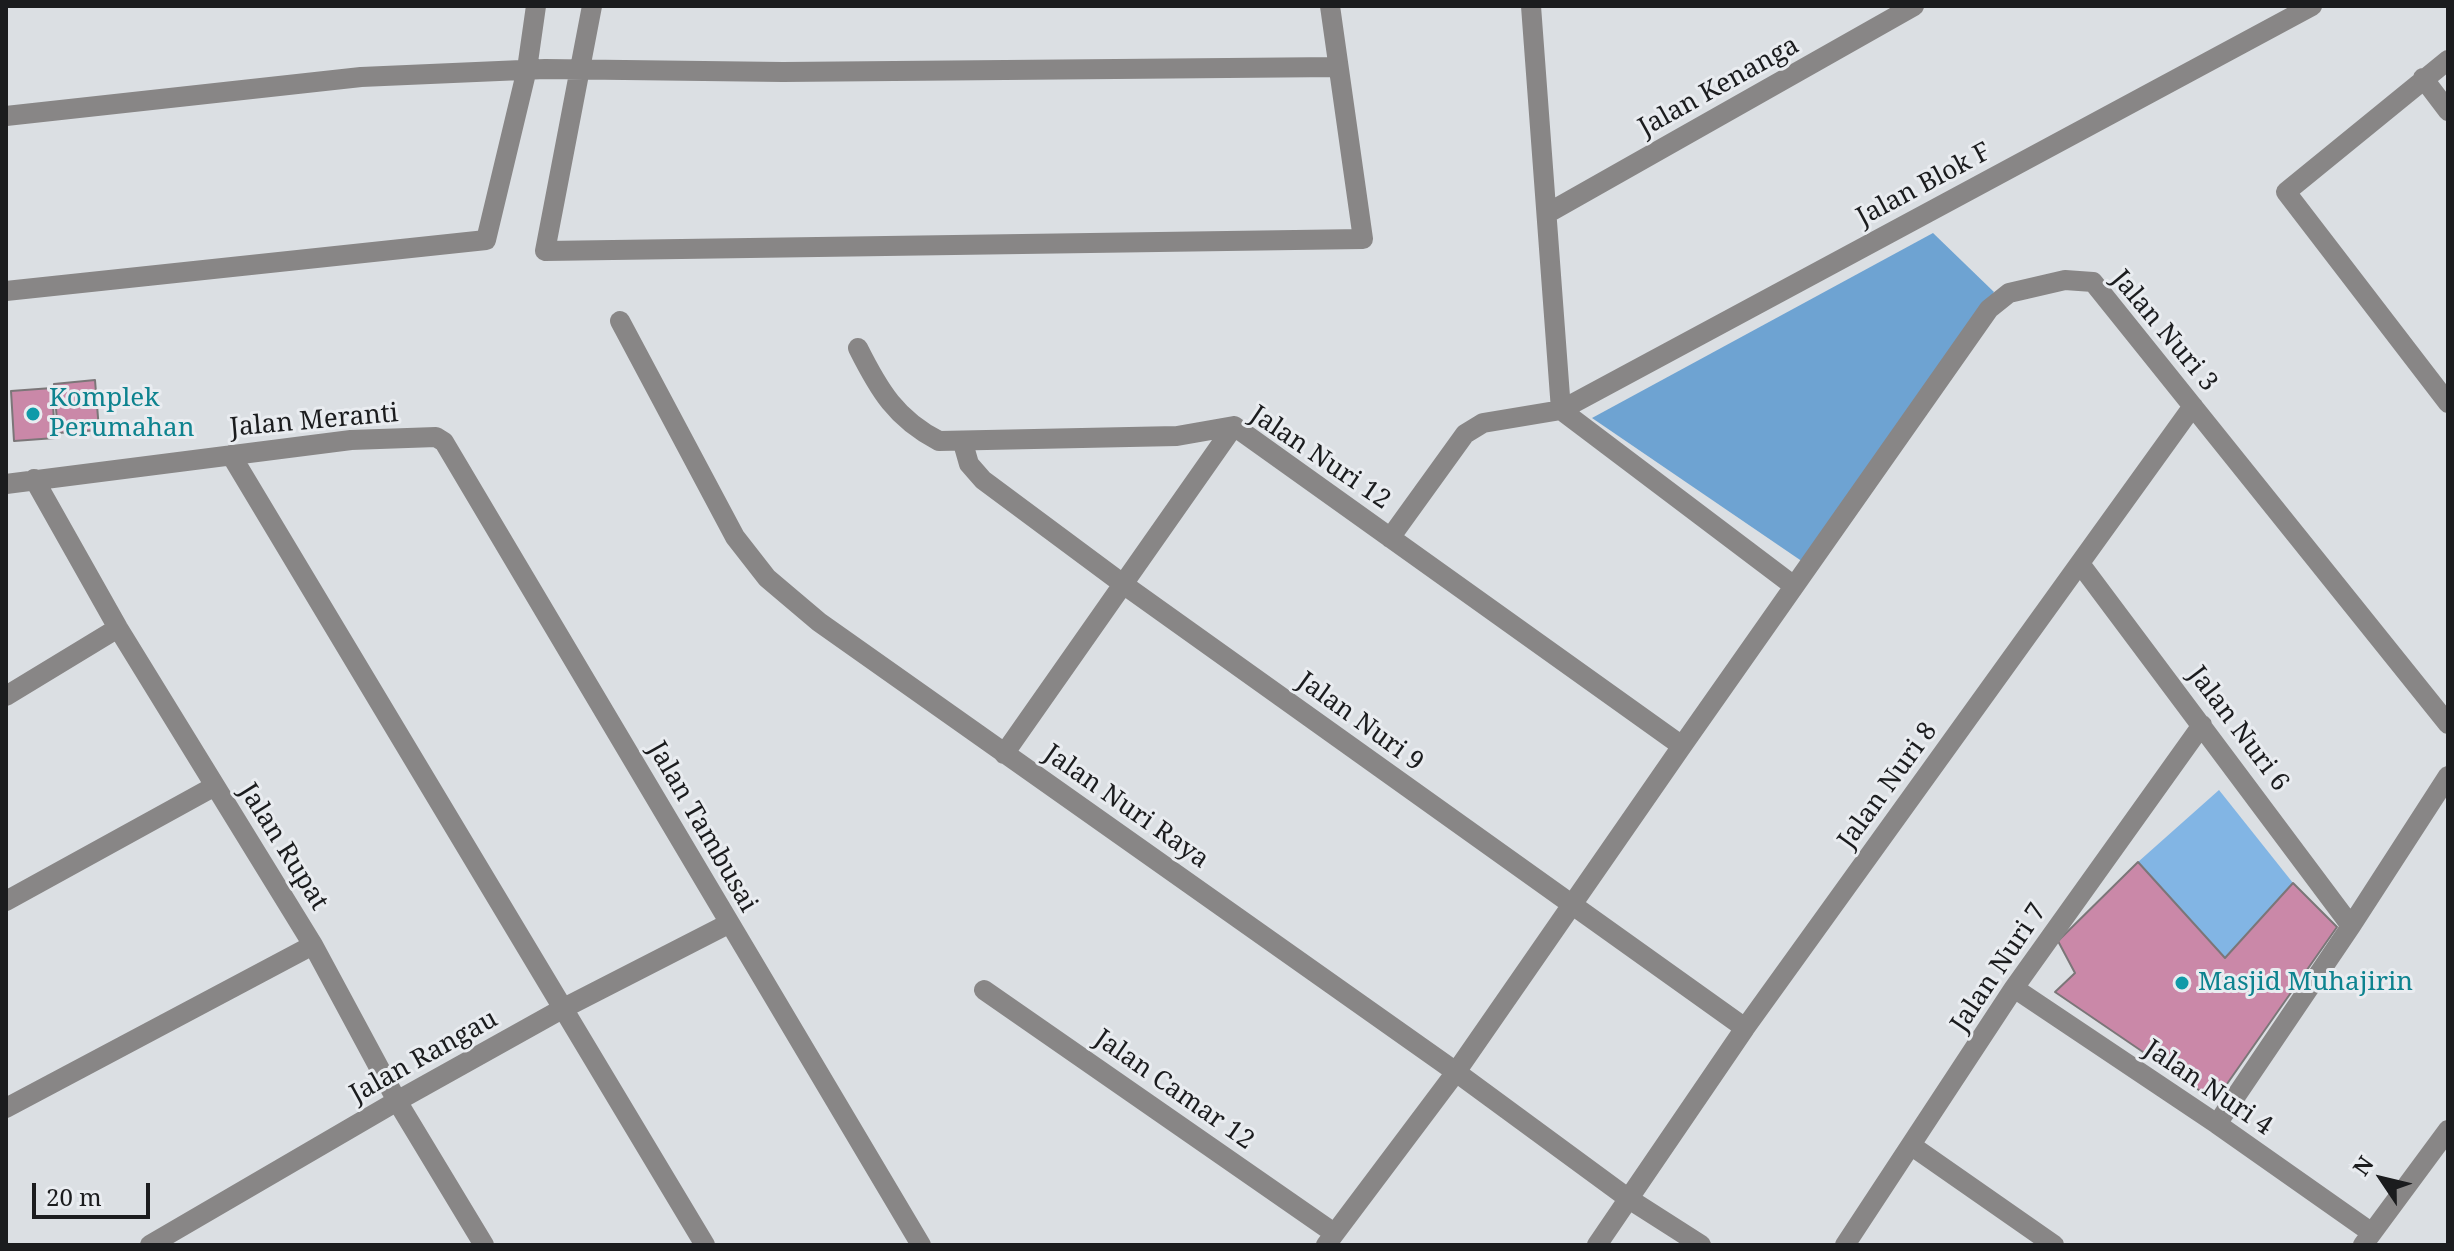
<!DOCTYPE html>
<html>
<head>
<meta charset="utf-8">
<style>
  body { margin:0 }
  #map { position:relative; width:2454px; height:1251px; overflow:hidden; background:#dbdfe3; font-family:"Noto Serif",serif }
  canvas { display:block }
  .frame { position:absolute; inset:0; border:8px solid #1b1c1e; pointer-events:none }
  .north { position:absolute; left:2342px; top:1139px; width:80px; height:80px; -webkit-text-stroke:6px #e9ecf0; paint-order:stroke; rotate:305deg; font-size:22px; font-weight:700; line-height:32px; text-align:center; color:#1b1c1e }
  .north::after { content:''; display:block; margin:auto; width:28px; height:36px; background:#1b1c1e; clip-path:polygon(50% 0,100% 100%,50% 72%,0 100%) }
  .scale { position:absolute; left:32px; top:1183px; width:118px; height:36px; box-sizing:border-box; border:4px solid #1b1c1e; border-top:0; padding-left:10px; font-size:24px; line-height:28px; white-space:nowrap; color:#1b1c1e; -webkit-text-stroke:6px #e9ecf0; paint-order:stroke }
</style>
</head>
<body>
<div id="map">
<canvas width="2454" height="1251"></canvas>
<div class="frame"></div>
<div class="north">N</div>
<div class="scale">20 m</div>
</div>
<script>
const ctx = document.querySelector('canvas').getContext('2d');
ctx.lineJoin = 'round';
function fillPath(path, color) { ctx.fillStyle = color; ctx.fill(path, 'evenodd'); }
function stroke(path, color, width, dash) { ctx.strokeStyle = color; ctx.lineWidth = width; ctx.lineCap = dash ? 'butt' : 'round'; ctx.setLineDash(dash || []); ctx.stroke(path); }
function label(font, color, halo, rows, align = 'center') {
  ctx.font = font + ' "Noto Serif",serif'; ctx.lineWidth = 6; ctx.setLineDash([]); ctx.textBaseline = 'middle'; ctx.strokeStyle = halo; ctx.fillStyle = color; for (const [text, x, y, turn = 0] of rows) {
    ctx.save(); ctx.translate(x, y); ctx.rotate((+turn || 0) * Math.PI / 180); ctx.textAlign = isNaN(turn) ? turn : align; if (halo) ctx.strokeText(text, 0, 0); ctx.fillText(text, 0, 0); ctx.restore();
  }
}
fillPath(new Path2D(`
  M 2219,790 L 2293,883 L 2225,958 L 2138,862 Z`), '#82b5e4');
fillPath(new Path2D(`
  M 1933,233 L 1994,292 L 1806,564 L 1592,418 Z`), '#6ea3d2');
const building = new Path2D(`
  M 95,380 L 99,430 L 58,433 L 54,384 Z
  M 52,388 L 55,438 L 14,441 L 11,391 Z
  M 2138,862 L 2225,958 L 2293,883 L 2337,927 L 2215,1101 L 2055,992 L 2075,973 L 2058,941 Z`);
fillPath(building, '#ca88a8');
stroke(building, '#7b7678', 2);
stroke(new Path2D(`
  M 592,6 L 545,251 L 1363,239 L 1330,6
  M 1531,6 L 1561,410
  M 2448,60 L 2286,192 L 2448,403
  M 2423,78 L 2448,111
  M 6,116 L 361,77 L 545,69 L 783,72 L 1338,67
  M 1548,213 L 1914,6
  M 6,291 L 486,240 L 527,69 L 536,6
  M 620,321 L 735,537 L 767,578 L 819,622 L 1456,1072 L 1629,1199 L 1701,1245
  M 858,348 C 879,390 896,419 939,441 L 1177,436 L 1234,426 L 1682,746
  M 1561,410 L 1794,586
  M 963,443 L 969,464 L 983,480 L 1123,584 L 1745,1028
  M 231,455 L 705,1245
  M 34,479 L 118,628 L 313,945 L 397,1101 L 484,1245
  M 6,484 L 351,440 L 436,437 L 444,442 L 921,1245
  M 1390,538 L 1465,434 L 1483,423 L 1561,410 L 2312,6
  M 2081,565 L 2351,926
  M 6,696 L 118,628
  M 1004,754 L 1234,426
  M 6,901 L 215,786
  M 2014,988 L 2217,1124 L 2372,1233
  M 984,990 L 1334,1233
  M 6,1108 L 313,945
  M 2217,1124 L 2351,926 L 2448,776
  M 1912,1146 L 2054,1245
  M 150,1245 L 397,1101 L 562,1009 L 728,924
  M 1326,1245 L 1456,1072 L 1682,746 L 1989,309 L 2009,293 L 2065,280 L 2093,282 L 2448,724
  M 1597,1245 L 1745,1028 L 2193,406
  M 1845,1245 L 2014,988 L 2202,725
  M 2363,1245 L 2448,1130`), '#888686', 20);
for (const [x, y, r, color] of [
  [33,414,8,"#0f9aa8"],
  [2182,983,8,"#0f9aa8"]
]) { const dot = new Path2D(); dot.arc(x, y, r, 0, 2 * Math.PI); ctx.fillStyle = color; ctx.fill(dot); stroke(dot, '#e9ecf0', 3); }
label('26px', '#1b1c1e', '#e9ecf0', [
  ["Jalan Kenanga",1719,87,-29],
  ["Jalan Blok F",1924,185,-28],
  ["Jalan Nuri 3",2164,331,50],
  ["Jalan Meranti",314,421,-5],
  ["Jalan Nuri 12",1320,458,34],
  ["Jalan Nuri 9",1360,722,36],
  ["Jalan Nuri 6",2238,729,53],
  ["Jalan Nuri 8",1888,786,-54],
  ["Jalan Nuri Raya",1126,807,35],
  ["Jalan Tambusai",702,827,60],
  ["Jalan Rupat",283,847,58],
  ["Jalan Nuri 7",1999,968,-56],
  ["Jalan Rangau",424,1057,-29],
  ["Jalan Nuri 4",2208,1088,34],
  ["Jalan Camar 12",1174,1090,35]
]);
label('26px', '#0d838f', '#e9ecf0', [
  ["Komplek",49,399],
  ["Perumahan",49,429],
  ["Masjid Muhajirin",2198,983]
], 'left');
</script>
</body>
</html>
